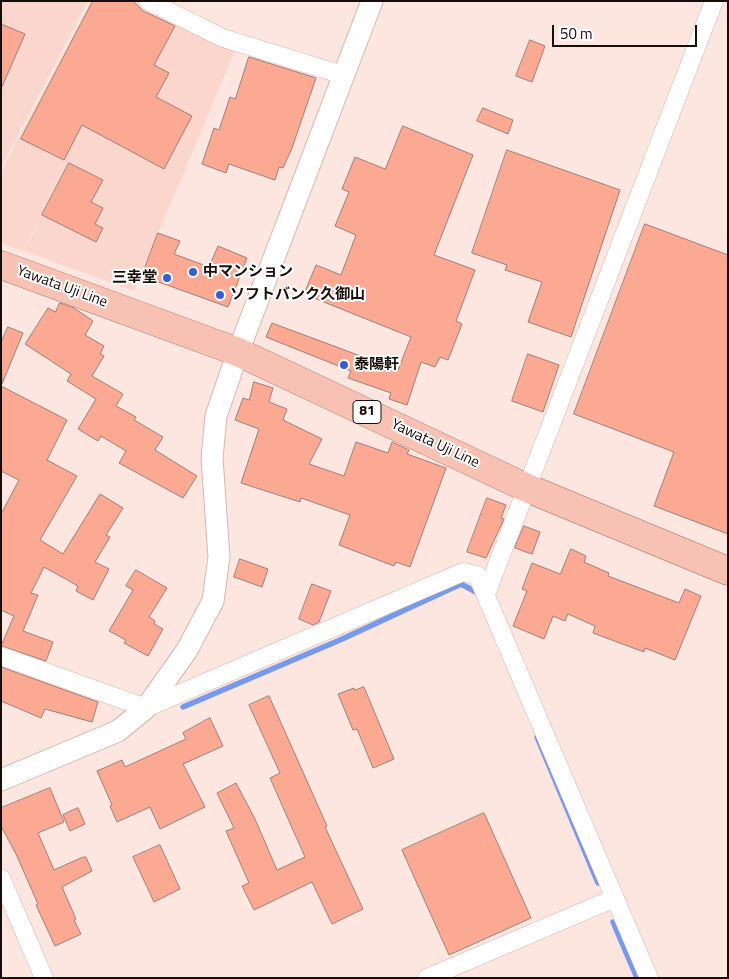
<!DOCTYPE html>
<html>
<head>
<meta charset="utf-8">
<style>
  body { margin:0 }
  #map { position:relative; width:729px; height:979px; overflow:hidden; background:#fde6e0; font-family:"Titillium Web",sans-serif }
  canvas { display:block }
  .frame { position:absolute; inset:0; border:2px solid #190d0a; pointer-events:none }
  .scale { position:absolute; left:552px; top:25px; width:145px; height:22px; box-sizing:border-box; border:2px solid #190d0a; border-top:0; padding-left:6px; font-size:15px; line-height:18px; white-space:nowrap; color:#190d0a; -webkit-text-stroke:4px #fff; paint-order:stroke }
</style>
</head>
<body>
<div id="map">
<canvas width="729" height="979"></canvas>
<div class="frame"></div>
<div class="scale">50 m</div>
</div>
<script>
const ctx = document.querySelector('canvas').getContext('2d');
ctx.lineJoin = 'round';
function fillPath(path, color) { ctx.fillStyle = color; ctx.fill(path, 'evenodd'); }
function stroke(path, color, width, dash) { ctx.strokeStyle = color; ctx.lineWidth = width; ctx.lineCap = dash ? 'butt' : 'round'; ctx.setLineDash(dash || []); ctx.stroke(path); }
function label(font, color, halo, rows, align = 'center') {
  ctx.font = font + ' "Titillium Web","Noto Sans JP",sans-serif'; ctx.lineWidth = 4; ctx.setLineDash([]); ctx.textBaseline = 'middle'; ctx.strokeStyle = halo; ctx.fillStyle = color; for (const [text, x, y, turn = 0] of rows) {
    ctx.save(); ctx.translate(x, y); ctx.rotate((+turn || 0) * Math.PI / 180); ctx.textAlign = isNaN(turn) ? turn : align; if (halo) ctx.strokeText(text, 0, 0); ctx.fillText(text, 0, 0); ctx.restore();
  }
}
fillPath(new Path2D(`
  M 1,1 L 88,1 L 1,168 Z
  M 91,1 L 140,1 L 147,5 L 23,251 L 1,243 L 1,172 Z
  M 150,6 L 237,46 L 134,291 L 24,251 L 68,161 Z`), '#fbd6cc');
stroke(new Path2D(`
  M 183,707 L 340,640 L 461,584 L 476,592
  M 537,737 L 598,883
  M 613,922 L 637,978`), '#7699ec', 5.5);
const building = new Path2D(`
  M 93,1 L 133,1 L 143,11 L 175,26 L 154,65 L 169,73 L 156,97 L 192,116 L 164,169 L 82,125 L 64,160 L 21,139 Z
  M 1,24 L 25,34 L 1,89 Z
  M 530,40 L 545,46 L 532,82 L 516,76 Z
  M 249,57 L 316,78 L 292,148 L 283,168 L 279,167 L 275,180 L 229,164 L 226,173 L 202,164 L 214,128 L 219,130 L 230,97 L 235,99 Z
  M 483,108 L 513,120 L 508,134 L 477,121 Z
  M 403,126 L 473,155 L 434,255 L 475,270 L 456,321 L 462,324 L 448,360 L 440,357 L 435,367 L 421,362 L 407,405 L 389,399 L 391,393 L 348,378 L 351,371 L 266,337 L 272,323 L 398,370 L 411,337 L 304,294 L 316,265 L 341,275 L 356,235 L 335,226 L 349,192 L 342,189 L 355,157 L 385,169 Z
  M 507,150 L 620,190 L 571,337 L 528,322 L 542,282 L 505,270 L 507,265 L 472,253 Z
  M 69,163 L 103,180 L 91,202 L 103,208 L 95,224 L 103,228 L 96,242 L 42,215 Z
  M 645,224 L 728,255 L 728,534 L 654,506 L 674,452 L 574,414 Z
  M 158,233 L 180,241 L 174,254 L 209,267 L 218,246 L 247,258 L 228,307 L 142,276 Z
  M 60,303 L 74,308 L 93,321 L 85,335 L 104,346 L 100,354 L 104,356 L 92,376 L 123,394 L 116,406 L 136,417 L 134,420 L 163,437 L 155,450 L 197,476 L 183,498 L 119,463 L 126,451 L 101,436 L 98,441 L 78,429 L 96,399 L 67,381 L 71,374 L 25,344 L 48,308 L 55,312 Z
  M 8,327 L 23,333 L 2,384 L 1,343 Z
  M 528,354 L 559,365 L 543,412 L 512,401 Z
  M 254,382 L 273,388 L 269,402 L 287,409 L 283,420 L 322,439 L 309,464 L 344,476 L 356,442 L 388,453 L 392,442 L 409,450 L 407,454 L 446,468 L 410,567 L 396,562 L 394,566 L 339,545 L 350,515 L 301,498 L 300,502 L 241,483 L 259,429 L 235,420 L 243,398 L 249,400 Z
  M 1,386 L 67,420 L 47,460 L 77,476 L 40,540 L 63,554 L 100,494 L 123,508 L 106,535 L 110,537 L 95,562 L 109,569 L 93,600 L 76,591 L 78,586 L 44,567 L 31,593 L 38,595 L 23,631 L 53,642 L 46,661 L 1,646 L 14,616 L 1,610 L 1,514 L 19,480 L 1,471 Z
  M 487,498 L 506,505 L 501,518 L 504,519 L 486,558 L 467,552 Z
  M 524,526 L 540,532 L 532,554 L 515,548 Z
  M 571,549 L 586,556 L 584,562 L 609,573 L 608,576 L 679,603 L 685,589 L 701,596 L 675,660 L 645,648 L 644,652 L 593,633 L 595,626 L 568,614 L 565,621 L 553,616 L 544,639 L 513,626 L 527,591 L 522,589 L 532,563 L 560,574 Z
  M 240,559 L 268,569 L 262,587 L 234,577 Z
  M 136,570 L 167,588 L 149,617 L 155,621 L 154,624 L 163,629 L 148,656 L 124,643 L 126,640 L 109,631 L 133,590 L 126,586 Z
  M 312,584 L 331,591 L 319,622 L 313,625 L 299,619 Z
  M 1,667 L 98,702 L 92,722 L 45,709 L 41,718 L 1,701 Z
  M 364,687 L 394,759 L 373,768 L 357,729 L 353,730 L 338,694 L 354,688 L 355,690 Z
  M 269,696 L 327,826 L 325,827 L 363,909 L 332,924 L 312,882 L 254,910 L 242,886 L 249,883 L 226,831 L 234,828 L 217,793 L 236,783 L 255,819 L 277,870 L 305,857 L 270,778 L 280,773 L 249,705 Z
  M 210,718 L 223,746 L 183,764 L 205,807 L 160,829 L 150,807 L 117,822 L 110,806 L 112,805 L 97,771 L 122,760 L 125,767 L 186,739 L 183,733 Z
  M 50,788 L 64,822 L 38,833 L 54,870 L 83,857 L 86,857 L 92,871 L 62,887 L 76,919 L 74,920 L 81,934 L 55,946 L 36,905 L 38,904 L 16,854 L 1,826 L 1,808 Z
  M 78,808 L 85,824 L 70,831 L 63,815 Z
  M 484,813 L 531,918 L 449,955 L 402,850 Z
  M 160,845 L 180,889 L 154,902 L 133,857 Z`);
fillPath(building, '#fca994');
stroke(building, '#a17e76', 1);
const minor = new Path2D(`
  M 148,1 L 223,38 L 343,75
  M 486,594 L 714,1
  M 1,656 L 146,708 L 463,572 L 477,575 L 649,978
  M 1,878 L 44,978
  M 427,978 L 615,898`);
const tertiary = new Path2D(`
  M 1,780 L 118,731 L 146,708 L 187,650 L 213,601 L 219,557 L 212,458 L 216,416 L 238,352 L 372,1`);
const primary = new Path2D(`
  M 1,265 L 238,352 L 527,488 L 728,571`);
stroke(minor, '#dab5ac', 19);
stroke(tertiary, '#dab5ac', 23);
stroke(primary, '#a66758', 29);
stroke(minor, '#fff', 18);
stroke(tertiary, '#fff', 21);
stroke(primary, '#f7c1b4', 28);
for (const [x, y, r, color] of [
  [193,272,5,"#375dce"],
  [167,278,5,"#375dce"],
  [220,295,5,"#375dce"],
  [344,365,5,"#375dce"]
]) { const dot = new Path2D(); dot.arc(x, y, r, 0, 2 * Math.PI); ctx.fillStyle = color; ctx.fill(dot); stroke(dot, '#fff', 2); }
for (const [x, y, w] of [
  [367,412,28]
]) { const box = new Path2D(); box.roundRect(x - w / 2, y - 11.5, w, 23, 4); ctx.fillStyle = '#fff'; ctx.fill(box); stroke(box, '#190d0a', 1); }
label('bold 14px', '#190d0a', null, [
  ["81",367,412]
]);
label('bold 15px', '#190d0a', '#fff', [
  ["中マンション",203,272],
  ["三幸堂",157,278,"right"],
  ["ソフトバンク久御山",230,295],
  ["泰陽軒",354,365]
], 'left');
label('15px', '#190d0a', '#fff', [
  ["Yawata Uji Line",62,287,20],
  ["Yawata Uji Line",435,444,25]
]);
</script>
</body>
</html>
